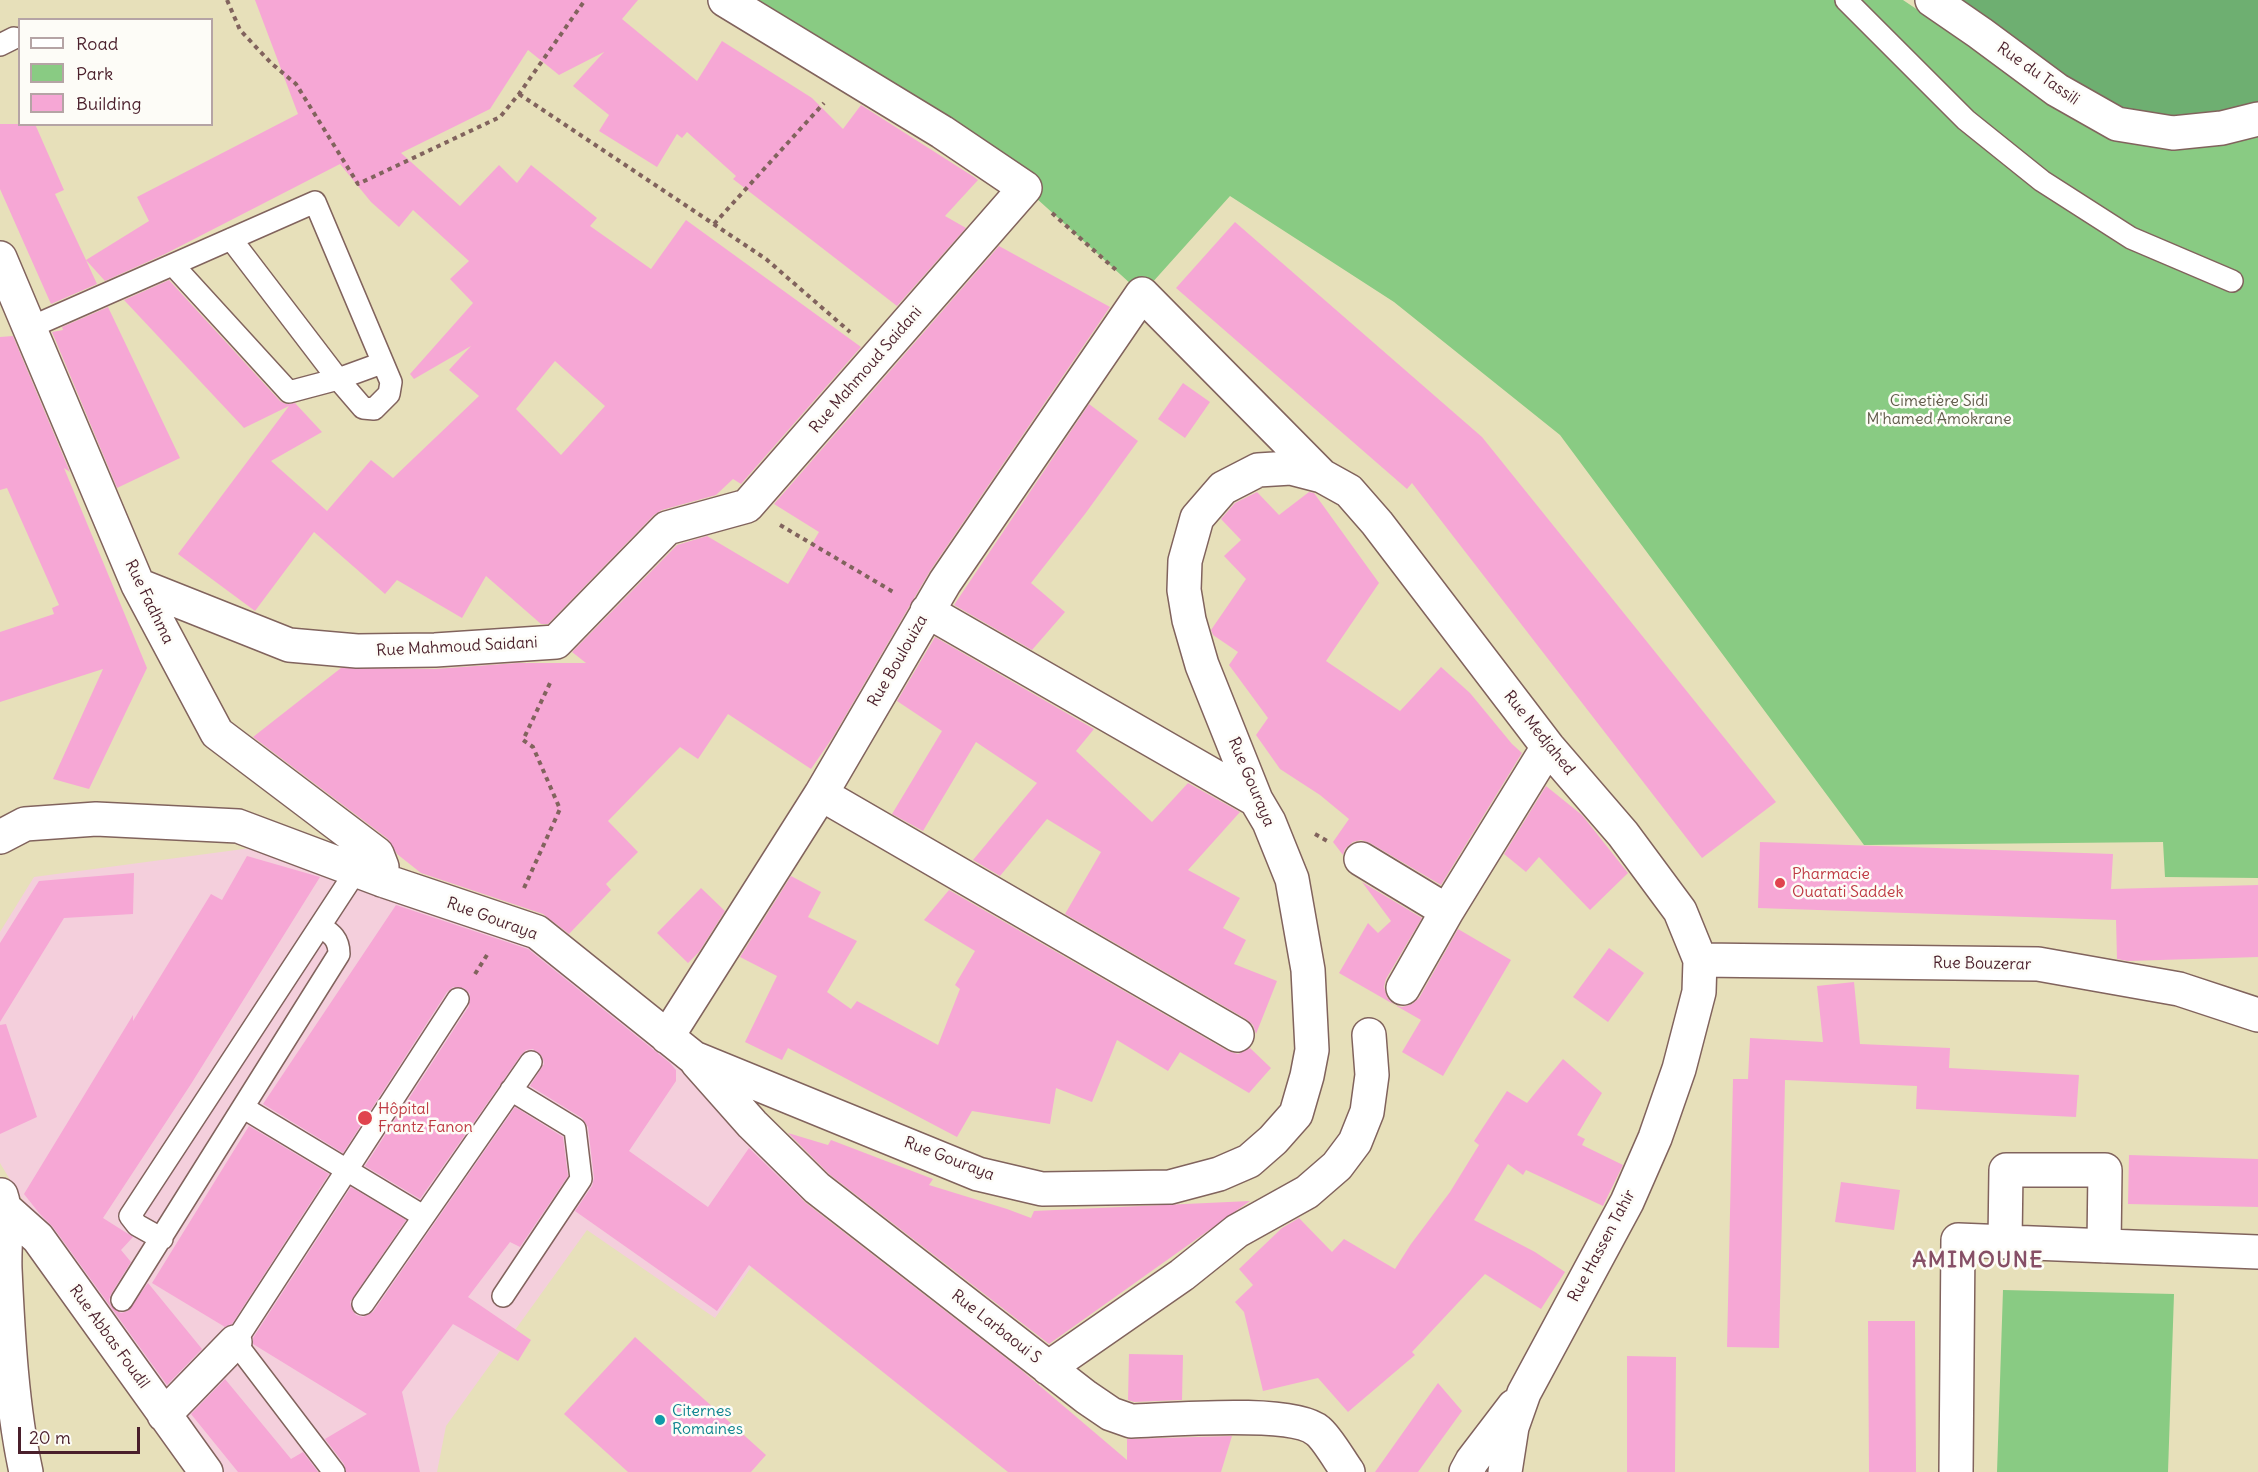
<!DOCTYPE html>
<html>
<head>
<meta charset="utf-8">
<style>
  body { margin:0 }
  #map { position:relative; width:2258px; height:1472px; overflow:hidden; background:#e7e0ba; font-family:Delius,sans-serif }
  canvas { display:block }
  .legend { position:absolute; left:18px; top:18px; width:195px; height:108px; box-sizing:border-box; background:#fdfcf7; border:2px solid #b5a4a5; margin:0; padding:8px 10px; list-style:none; font-size:18px; color:#4a1f2b }
  .legend li { display:flex; align-items:center; gap:12px; height:30px }
  .legend b { width:30px; border:2px solid #b5a4a5 }
  .scale { position:absolute; left:18px; top:1427px; width:122px; height:27px; box-sizing:border-box; border:3px solid #4a1f2b; border-top:0; padding-left:8px; font-size:18px; line-height:21px; white-space:nowrap; color:#4a1f2b; -webkit-text-stroke:4px #fdfcf7; paint-order:stroke }
</style>
</head>
<body>
<div id="map">
<canvas width="2258" height="1472"></canvas>
<ul class="legend">
<li><b style="height:8px;background:#fff"></b>Road</li>
<li><b style="height:16px;background:#89cb83"></b>Park</li>
<li><b style="height:16px;background:#f6a7d5"></b>Building</li>
</ul>
<div class="scale">20 m</div>
</div>
<script>
const ctx = document.querySelector('canvas').getContext('2d');
ctx.lineJoin = 'round';
function fillPath(path, color) { ctx.fillStyle = color; ctx.fill(path, 'evenodd'); }
function stroke(path, color, width, dash) { ctx.strokeStyle = color; ctx.lineWidth = width; ctx.lineCap = dash ? 'butt' : 'round'; ctx.setLineDash(dash || []); ctx.stroke(path); }
function label(font, color, halo, rows, align = 'center') {
  ctx.font = font + ' Delius,sans-serif'; ctx.lineWidth = 5; ctx.setLineDash([]); ctx.textBaseline = 'middle'; ctx.strokeStyle = halo; ctx.fillStyle = color; for (const [text, x, y, turn = 0] of rows) {
    ctx.save(); ctx.translate(x, y); ctx.rotate((+turn || 0) * Math.PI / 180); ctx.textAlign = isNaN(turn) ? turn : align; if (halo) ctx.strokeText(text, 0, 0); ctx.fillText(text, 0, 0); ctx.restore();
  }
}
fillPath(new Path2D(`
  M 251,848 L 529,943 L 685,1073 L 805,1192 L 715,1318 L 587,1230 L 446,1426 L 437,1472 L 218,1472 L 167,1406 L 18,1193 L 0,1163 L 0,932 L 34,877 Z`), '#f4cfdc');
fillPath(new Path2D(`
  M 725,0 L 1903,0 L 1976,49 L 2052,107 L 2113,141 L 2179,145 L 2258,132 L 2258,878 L 2165,877 L 2163,842 L 1864,845 L 1560,435 L 1394,302 L 1230,196 L 1142,294 L 1025,188 Z
  M 2003,1290 L 2174,1294 L 2168,1472 L 1997,1472 Z`), '#89cb83');
fillPath(new Path2D(`
  M 1932,0 L 2258,0 L 2258,119 L 2117,124 Z`), '#6eaf71');
fillPath(new Path2D(`
  M 255,0 L 638,0 L 622,19 L 697,81 L 722,41 L 812,98 L 843,129 L 861,105 L 974,177 L 978,180 L 945,216 L 966,228 L 897,306 L 733,179 L 736,176 L 687,132 L 682,138 L 677,134 L 657,167 L 599,131 L 609,115 L 573,86 L 604,52 L 559,75 L 528,50 L 490,109 L 401,153 L 460,206 L 499,165 L 517,183 L 531,165 L 597,218 L 590,226 L 651,269 L 686,220 L 861,347 L 741,484 L 733,479 L 716,495 L 662,510 L 654,515 L 548,624 L 541,624 L 486,576 L 462,618 L 397,580 L 385,594 L 314,532 L 255,611 L 178,554 L 289,406 L 244,428 L 124,300 L 169,280 L 280,401 L 286,404 L 295,403 L 322,432 L 271,461 L 327,511 L 371,460 L 393,478 L 479,396 L 449,370 L 471,346 L 414,379 L 410,374 L 473,303 L 450,279 L 469,261 L 413,210 L 399,227 L 371,202 L 340,164 L 165,254 L 105,281 L 86,260 L 97,284 L 51,304 L 0,189 L 0,124 L 35,124 L 64,190 L 55,194 L 86,260 L 149,221 L 137,197 L 298,114 ZM 555,361 L 605,406 L 561,455 L 516,409 Z
  M 1235,222 L 1482,437 L 1776,802 L 1702,858 L 1412,483 L 1407,489 L 1176,288 Z
  M 999,246 L 1110,307 L 930,571 L 833,737 L 811,769 L 728,714 L 698,759 L 680,747 L 608,821 L 638,852 L 606,884 L 611,890 L 569,934 L 543,914 L 421,873 L 397,854 L 388,839 L 253,737 L 341,668 L 435,669 L 517,663 L 586,663 L 572,652 L 677,545 L 707,536 L 788,584 L 819,532 L 774,504 Z
  M 108,307 L 180,458 L 117,488 L 52,332 L 63,330 L 62,327 Z
  M 13,336 L 70,472 L 64,468 L 147,668 L 89,789 L 53,779 L 103,669 L 0,702 L 0,632 L 54,614 L 52,608 L 59,605 L 7,488 L 0,490 L 0,337 Z
  M 1183,383 L 1210,402 L 1185,438 L 1158,419 Z
  M 1089,404 L 1138,441 L 1085,514 L 1031,583 L 1065,612 L 1032,650 L 954,605 Z
  M 1257,492 L 1279,515 L 1309,492 L 1314,493 L 1379,583 L 1326,661 L 1400,711 L 1441,667 L 1470,693 L 1512,744 L 1522,753 L 1441,885 L 1370,843 L 1361,840 L 1353,842 L 1345,849 L 1343,855 L 1333,842 L 1349,819 L 1320,795 L 1280,769 L 1256,735 L 1268,718 L 1229,665 L 1238,652 L 1213,635 L 1211,630 L 1246,579 L 1224,556 L 1241,540 L 1221,519 L 1235,503 Z
  M 935,637 L 1094,729 L 1076,751 L 1152,822 L 1188,783 L 1240,812 L 1188,870 L 1240,898 L 1223,928 L 1246,940 L 1234,964 L 1277,981 L 1256,1034 L 1253,1025 L 1246,1019 L 1065,914 L 1101,852 L 1047,819 L 1000,876 L 973,860 L 1037,783 L 976,742 L 923,831 L 892,814 L 942,731 L 897,701 Z
  M 1546,786 L 1582,815 L 1628,873 L 1590,910 L 1539,857 L 1526,872 L 1504,854 Z
  M 1760,842 L 2113,854 L 2111,889 L 2258,885 L 2258,957 L 2128,961 L 2117,959 L 2116,920 L 1758,908 Z
  M 247,856 L 320,877 L 191,1084 L 103,1218 L 133,1237 L 121,1250 L 131,1262 L 111,1294 L 109,1300 L 111,1306 L 121,1313 L 128,1311 L 148,1283 L 202,1349 L 167,1385 L 53,1227 L 39,1213 L 24,1194 L 133,1015 L 133,1021 L 211,894 L 222,900 Z
  M 134,873 L 133,914 L 64,918 L 0,1022 L 0,943 L 39,881 Z
  M 791,876 L 821,892 L 808,917 L 857,941 L 827,992 L 851,1009 L 857,1001 L 938,1045 L 960,989 L 955,985 L 975,951 L 924,920 L 949,890 L 1228,1051 L 1238,1054 L 1250,1048 L 1271,1068 L 1249,1093 L 1180,1052 L 1168,1071 L 1117,1040 L 1092,1102 L 1056,1088 L 1050,1124 L 972,1111 L 957,1137 L 788,1048 L 782,1060 L 745,1042 L 777,976 L 740,957 Z
  M 1362,882 L 1422,918 L 1386,979 L 1384,987 L 1387,997 L 1394,1005 L 1402,1007 L 1412,1004 L 1419,998 L 1458,929 L 1511,960 L 1443,1076 L 1402,1052 L 1421,1020 L 1339,973 L 1368,923 L 1378,933 L 1391,921 Z
  M 701,888 L 725,911 L 699,952 L 688,963 L 657,933 Z
  M 396,905 L 528,949 L 670,1063 L 676,1070 L 676,1081 L 629,1151 L 708,1207 L 749,1148 L 806,1203 L 1020,1369 L 1127,1460 L 1127,1439 L 1232,1436 L 1221,1472 L 1008,1472 L 749,1265 L 717,1311 L 575,1211 L 592,1186 L 594,1178 L 588,1127 L 582,1118 L 530,1086 L 544,1064 L 542,1056 L 533,1049 L 526,1050 L 521,1055 L 420,1199 L 365,1166 L 469,1006 L 470,994 L 464,988 L 453,987 L 447,992 L 343,1153 L 263,1104 Z
  M 1609,948 L 1644,973 L 1608,1022 L 1573,997 Z
  M 1854,982 L 1860,1044 L 1950,1048 L 1949,1068 L 2079,1075 L 2076,1117 L 1916,1109 L 1917,1086 L 1785,1080 L 1779,1348 L 1727,1347 L 1733,1079 L 1748,1079 L 1750,1038 L 1823,1042 L 1817,986 Z
  M 6,1024 L 37,1117 L 0,1134 L 0,1025 Z
  M 1563,1059 L 1602,1093 L 1577,1135 L 1585,1139 L 1582,1145 L 1623,1165 L 1603,1206 L 1526,1170 L 1523,1175 L 1508,1164 L 1474,1220 L 1535,1252 L 1565,1272 L 1541,1309 L 1485,1274 L 1412,1352 L 1415,1355 L 1348,1412 L 1318,1378 L 1263,1391 L 1244,1312 L 1235,1302 L 1253,1285 L 1239,1269 L 1282,1228 L 1299,1218 L 1332,1252 L 1344,1239 L 1395,1269 L 1411,1244 L 1450,1192 L 1479,1145 L 1474,1141 L 1507,1091 L 1527,1103 Z
  M 515,1107 L 563,1137 L 568,1176 L 520,1247 L 510,1242 L 468,1297 L 531,1340 L 518,1361 L 453,1324 L 402,1392 L 420,1472 L 346,1472 L 344,1464 L 325,1439 L 367,1414 L 253,1344 L 253,1338 L 351,1187 L 406,1220 L 350,1302 L 352,1310 L 356,1315 L 363,1317 L 373,1312 Z
  M 249,1126 L 329,1174 L 232,1324 L 225,1327 L 152,1283 Z
  M 788,1133 L 828,1145 L 831,1140 L 933,1179 L 929,1185 L 1007,1209 L 1031,1218 L 1034,1211 L 1250,1201 L 1049,1344 L 829,1174 Z
  M 2129,1155 L 2258,1159 L 2258,1207 L 2128,1204 Z
  M 1841,1182 L 1900,1190 L 1894,1230 L 1835,1222 Z
  M 1868,1321 L 1915,1321 L 1916,1472 L 1869,1472 Z
  M 635,1337 L 766,1455 L 751,1472 L 628,1472 L 564,1414 Z
  M 1129,1354 L 1183,1355 L 1182,1400 L 1134,1402 L 1128,1400 Z
  M 1627,1356 L 1676,1357 L 1675,1472 L 1627,1472 Z
  M 225,1379 L 291,1459 L 303,1452 L 318,1472 L 238,1472 L 191,1414 Z
  M 1438,1383 L 1462,1411 L 1418,1472 L 1375,1472 Z`), '#f6a7d5');
const service = new Path2D(`
  M 1846,0 L 1966,120 L 2042,181 L 2131,238 L 2232,281
  M 0,45 L 14,38
  M 231,239 L 338,379 L 382,363
  M 29,328 L 315,202 L 391,382 L 389,394 L 374,409 L 363,408 L 338,379 L 289,392 L 173,265
  M 244,1108 L 423,1216
  M 162,1239 L 137,1225 L 130,1216 L 356,871
  M 503,1296 L 581,1179 L 575,1129 L 511,1090
  M 122,1300 L 339,954 C 339,939 332,934 320,926
  M 363,1304 L 531,1062
  M 334,1472 L 235,1342 L 458,999`);
const minor = new Path2D(`
  M 1932,0 L 1980,33 L 2057,90 L 2117,124 L 2173,133 L 2222,128 L 2258,119
  M 0,258 L 138,585 L 217,733 L 377,854 L 382,867 L 382,880
  M 138,585 L 289,645 L 357,651 L 435,650 L 556,642 L 667,528 L 747,506 L 1025,188 L 942,132 L 725,0
  M 927,611 L 1256,800
  M 821,794 L 1237,1035
  M 0,837 L 25,824 L 96,819 L 238,826 L 382,880 L 537,932 L 694,1058 L 978,1174 L 1042,1189 L 1170,1187 L 1219,1174 L 1249,1161 L 1273,1140 L 1296,1114 L 1307,1076 L 1312,1050 L 1308,970 L 1292,879 L 1269,822 L 1256,800 L 1202,665 L 1189,620 L 1184,590 L 1185,561 L 1197,518 L 1223,488 L 1258,470 L 1291,468 L 1322,476 L 1349,491 L 1377,523 L 1548,747 L 1623,834 L 1680,911 L 1700,960 L 1699,992 L 1679,1069 L 1655,1138 L 1627,1202 L 1524,1393 L 1512,1427 L 1505,1472
  M 1361,859 L 1447,911
  M 1700,960 L 2038,964 L 2179,989 L 2258,1015
  M 1403,988 L 1447,911 L 1548,747
  M 667,1037 L 821,794 L 945,582 L 1142,294 L 1322,476
  M 697,1062 L 752,1124 L 817,1188 L 1086,1397 L 1111,1414 L 1131,1421 C 1168,1420 1293,1409 1318,1431 C 1327,1438 1340,1461 1348,1472
  M 1,1195 C 9,1219 4,1244 5,1269 C 8,1335 12,1408 26,1472
  M 0,1204 L 38,1238 L 206,1472
  M 2005,1242 L 2006,1170 L 2105,1170 L 2104,1246
  M 1048,1368 L 1182,1275 L 1237,1231 L 1307,1192 L 1337,1166 L 1355,1142 L 1367,1112 L 1372,1075 L 1369,1035
  M 164,1415 L 235,1342
  M 1466,1472 L 1472,1461 L 1514,1406
  M 1956,1472 L 1958,1240 L 2258,1252`);
stroke(service, '#81635d', 24);
stroke(minor, '#81635d', 36);
stroke(new Path2D(`
  M 227,0 L 240,30 L 271,63 L 296,84 L 358,184 L 500,117 L 519,94 L 585,0
  M 519,94 L 766,259 L 850,332
  M 1052,213 L 1116,270
  M 714,224 L 824,103
  M 780,525 L 895,593
  M 1315,834 L 1329,842
  M 524,888 L 560,809 L 533,747 L 523,740 L 551,681
  M 475,974 L 487,955`), '#81635d', 4, [4.5, 4.5]);
stroke(service, '#fff', 21);
stroke(minor, '#fff', 33);
for (const [x, y, r, color] of [
  [1780,883,6,"#e0444e"],
  [365,1118,8,"#e0444e"],
  [660,1420,6,"#0f9aa8"]
]) { const dot = new Path2D(); dot.arc(x, y, r, 0, 2 * Math.PI); ctx.fillStyle = color; ctx.fill(dot); stroke(dot, '#fdfcf7', 2); }
label('16px', '#4a1f2b', '#fdfcf7', [
  ["Rue du Tassili",2038,74,35],
  ["Rue Mahmoud Saidani",866,370,-49],
  ["Rue Fadhma",149,602,64],
  ["Rue Mahmoud Saidani",457,647,-3],
  ["Rue Boulouiza",898,661,-60],
  ["Rue Medjahed",1539,733,51],
  ["Rue Gouraya",1251,782,67],
  ["Rue Gouraya",492,919,20],
  ["Rue Bouzerar",1982,964,1],
  ["Rue Gouraya",949,1159,21],
  ["Rue Hassen Tahir",1602,1246,-62],
  ["Rue Larbaoui S",996,1327,38],
  ["Rue Abbas Foudil",109,1337,54]
]);
label('16px', '#605b4a', '#fdfcf7', [
  ["Cimetière Sidi",1939,401],
  ["M'hamed Amokrane",1939,419]
]);
label('16px', '#be3a42', '#fdfcf7', [
  ["Pharmacie",1792,874],
  ["Ouatati Saddek",1792,892],
  ["Hôpital",378,1109],
  ["Frantz Fanon",378,1127]
], 'left');
label('16px', '#0d838f', '#fdfcf7', [
  ["Citernes",672,1411],
  ["Romaines",672,1429]
], 'left');
ctx.letterSpacing = '1.5px';
label('bold 22px', '#864f66', '#fdfcf7', [
  ["AMIMOUNE",1978,1261]
]);
ctx.letterSpacing = '0px';
</script>
</body>
</html>
